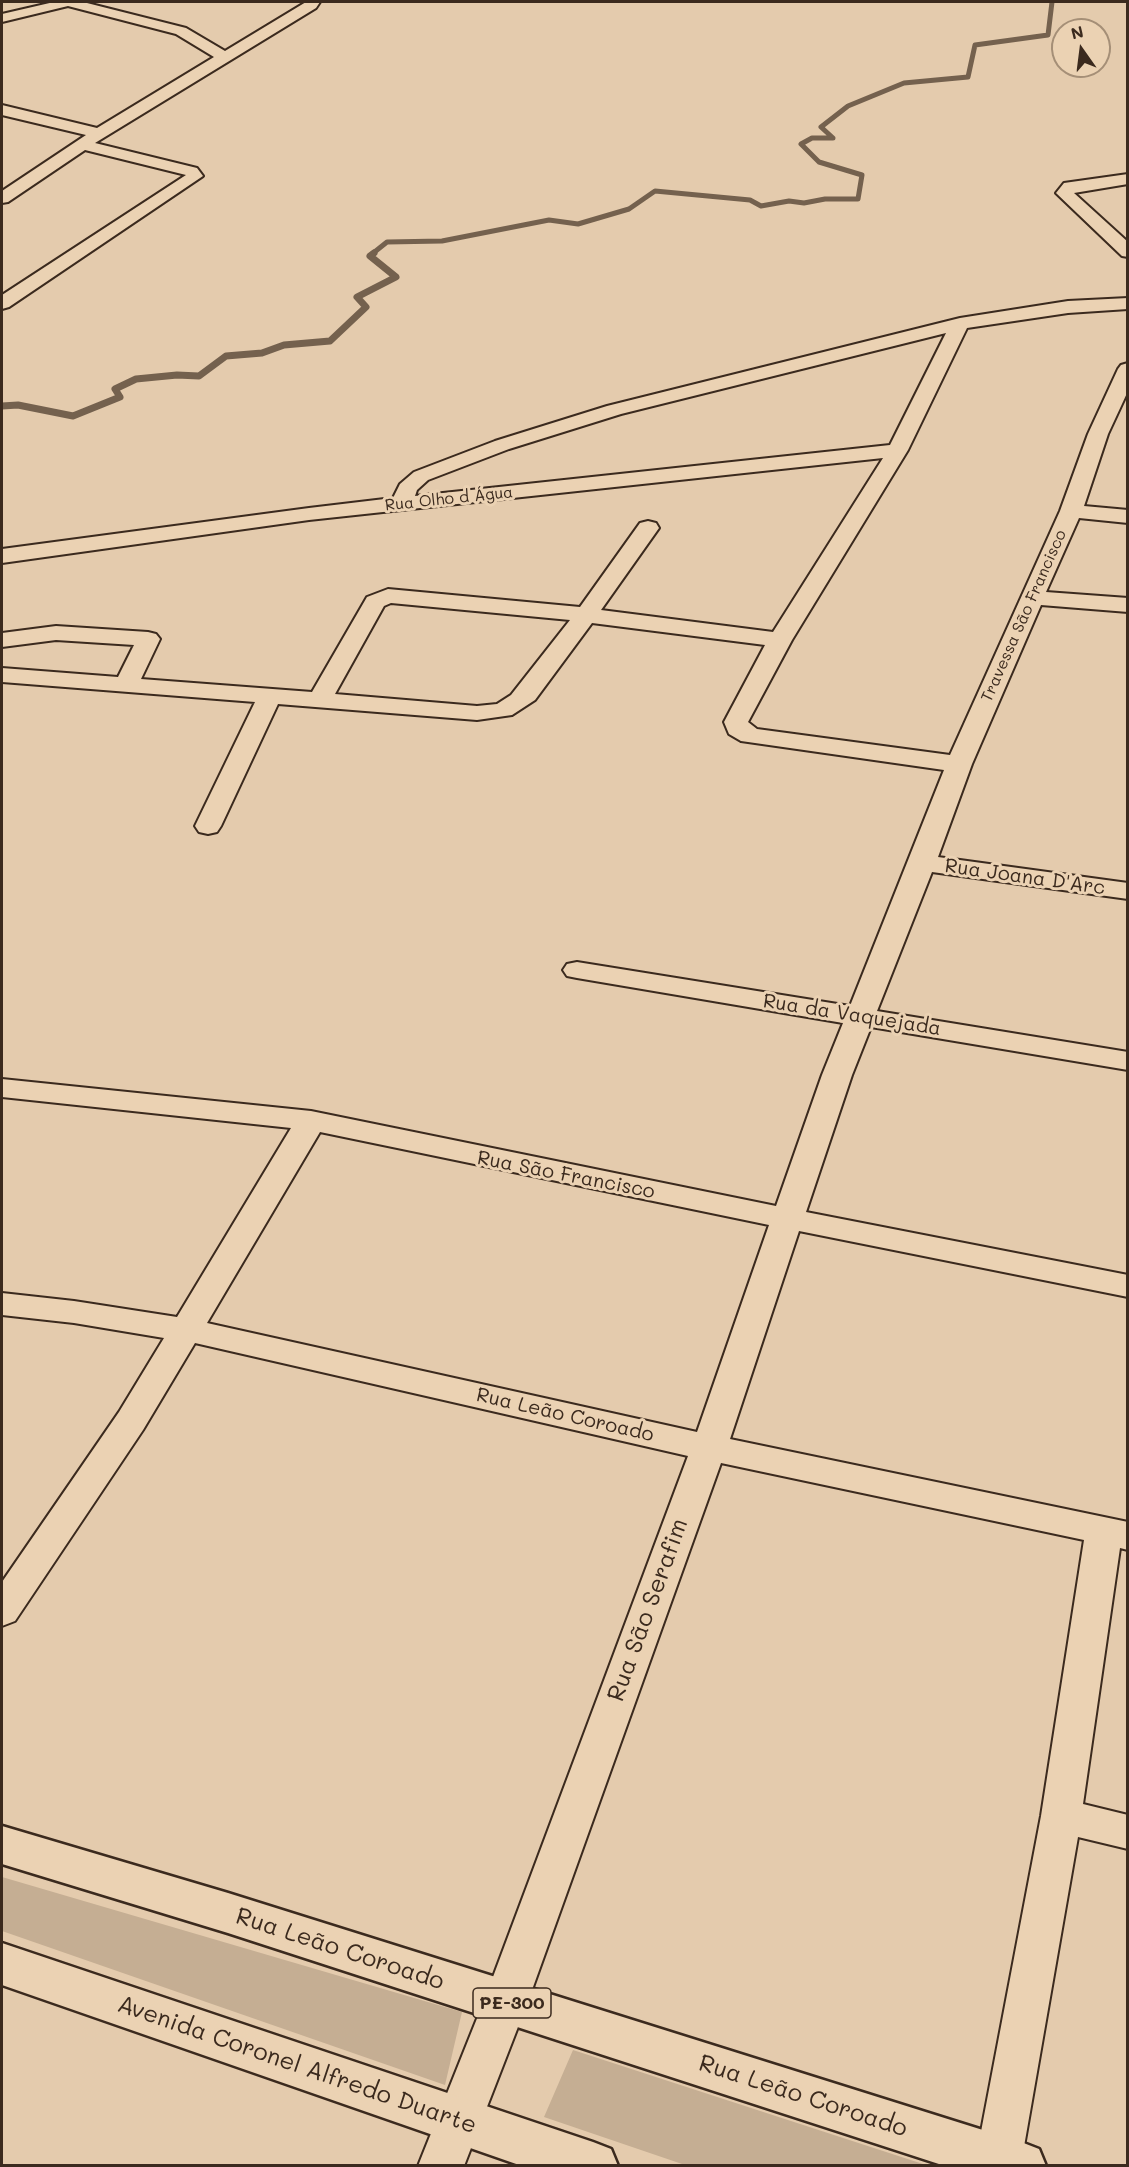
<!DOCTYPE html>
<html>
<head>
<meta charset="utf-8">
<style>
  body { margin:0 }
  #map { position:relative; width:1129px; height:2167px; overflow:hidden; background:#e4cbad; font-family:Mali,sans-serif }
  canvas { display:block }
  .frame { position:absolute; inset:0; border:3px solid #3b2a1e; pointer-events:none }
  .north { position:absolute; left:1051px; top:18px; width:60px; height:60px; box-sizing:border-box; background:#ebd2b3; border:2px solid #a58f77; border-radius:50%; rotate:346deg; font-size:16px; font-weight:700; line-height:24px; text-align:center; color:#3b2a1e }
  .north::after { content:''; display:block; margin:auto; width:21px; height:27px; background:#3b2a1e; clip-path:polygon(50% 0,100% 100%,50% 72%,0 100%) }
</style>
</head>
<body>
<div id="map">
<canvas width="1129" height="2167"></canvas>
<div class="frame"></div>
<div class="north">N</div>
</div>
<script>
const ctx = document.querySelector('canvas').getContext('2d');
ctx.lineJoin = 'round';
function fillPath(path, color) { ctx.fillStyle = color; ctx.fill(path, 'evenodd'); }
function stroke(path, color, width, dash) { ctx.strokeStyle = color; ctx.lineWidth = width; ctx.lineCap = dash ? 'butt' : 'round'; ctx.setLineDash(dash || []); ctx.stroke(path); }
function label(font, color, halo, rows, align = 'center') {
  ctx.font = font + ' Mali,sans-serif'; ctx.lineWidth = 6; ctx.setLineDash([]); ctx.textBaseline = 'middle'; ctx.strokeStyle = halo; ctx.fillStyle = color; for (const [text, x, y, turn = 0] of rows) {
    ctx.save(); ctx.translate(x, y); ctx.rotate((+turn || 0) * Math.PI / 180); ctx.textAlign = isNaN(turn) ? turn : align; if (halo) ctx.strokeText(text, 0, 0); ctx.fillText(text, 0, 0); ctx.restore();
  }
}
fillPath(new Path2D(`
  M 2,1877 L 462,2012 L 445,2085 L 2,1931 Z
  M 573,2050 L 926,2165 L 685,2165 L 544,2117 Z`), '#c5ae93');
stroke(new Path2D(`
  M 372,254 L 387,242 L 442,241 L 549,220 L 578,224 L 629,209 L 655,191 L 750,200 L 761,206 L 789,201 L 804,203 L 825,199 L 858,199 L 862,175 L 819,162 L 801,144 L 812,138 L 833,138 L 821,127 L 848,106 L 904,83 L 968,77 L 975,45 L 1048,35 L 1052,2`), '#74614e', 5);
stroke(new Path2D(`
  M 2,406 L 18,405 L 73,416 L 120,397 L 115,389 L 136,379 L 177,375 L 199,376 L 226,356 L 262,353 L 284,345 L 330,341 L 366,307 L 357,297 L 396,277 L 370,256 L 374,253`), '#74614e', 7);
const street = new Path2D(`
  M 54,2 L 83,2 L 186,28 L 225,51 L 306,2 L 320,2 L 316,8 L 95,143 L 197,168 L 203,176 L 9,307 L 2,309 L 2,295 L 186,175 L 85,150 L 8,202 L 2,203 L 2,191 L 86,135 L 2,115 L 2,105 L 97,128 L 214,57 L 176,34 L 68,6 L 2,22 L 2,14 Z
  M 1128,174 L 1128,184 L 1074,193 L 1128,242 L 1128,257 L 1122,256 L 1056,193 L 1064,183 Z
  M 1128,298 L 1128,309 L 1068,313 L 967,328 L 908,450 L 792,640 L 748,722 L 757,729 L 950,755 L 1060,511 L 1088,434 L 1118,369 L 1121,365 L 1128,363 L 1128,391 L 1108,434 L 1084,506 L 1128,510 L 1128,523 L 1079,518 L 1046,592 L 1128,598 L 1128,612 L 1041,605 L 972,764 L 938,857 L 1128,883 L 1128,899 L 932,872 L 877,1011 L 1128,1052 L 1128,1070 L 871,1027 L 852,1075 L 806,1212 L 1128,1275 L 1128,1297 L 799,1231 L 730,1439 L 1128,1522 L 1128,1550 L 1120,1548 L 1083,1804 L 1128,1815 L 1128,1849 L 1078,1837 L 1022,2158 L 1019,2166 L 979,2166 L 976,2158 L 1041,1816 L 1084,1540 L 721,1463 L 528,2001 L 464,2166 L 418,2166 L 484,2001 L 688,1456 L 195,1343 L 143,1430 L 15,1621 L 2,1626 L 2,1582 L 119,1412 L 164,1338 L 74,1323 L 2,1315 L 2,1293 L 74,1301 L 177,1317 L 291,1128 L 2,1097 L 2,1079 L 311,1111 L 776,1206 L 822,1075 L 843,1023 L 577,978 L 567,976 L 563,970 L 567,964 L 577,962 L 850,1006 L 944,770 L 741,741 L 729,734 L 724,722 L 765,645 L 592,623 L 535,700 L 512,715 L 477,720 L 278,704 L 221,826 L 217,832 L 208,834 L 199,832 L 195,826 L 255,702 L 2,682 L 2,668 L 118,677 L 134,645 L 56,640 L 2,647 L 2,633 L 56,626 L 148,632 L 156,634 L 160,639 L 141,679 L 312,692 L 367,597 L 388,589 L 580,607 L 640,523 L 648,521 L 656,523 L 659,528 L 601,610 L 773,632 L 883,458 L 309,520 L 2,563 L 2,549 L 309,508 L 393,498 L 400,484 L 414,472 L 495,441 L 607,406 L 960,318 L 1068,301 ZM 946,333 L 890,445 L 415,496 L 417,490 L 428,480 L 509,449 L 621,414 ZM 391,603 L 570,620 L 511,695 L 497,704 L 477,706 L 335,694 L 384,606 ZM 320,1132 L 769,1225 L 697,1432 L 207,1323 Z`);
const primary = new Path2D(`
  M 2,1826 L 228,1893 L 1021,2142 L 1039,2149 L 1046,2166 L 945,2166 L 228,1933 L 2,1864 Z
  M 2,1943 L 593,2142 L 611,2149 L 618,2166 L 522,2166 L 2,1985 Z`);
stroke(street, '#3b2a1e', 4);
stroke(primary, '#3b2a1e', 5);
fillPath(street, '#ebd2b3');
fillPath(primary, '#ebd2b3');
label('16px', '#3b2a1e', '#ebd2b3', [
  ["Rua Olho d Água",449,499,-6],
  ["Travessa São Francisco",1024,616,-66]
]);
for (const [x, y, w] of [
  [512,2003,78]
]) { const box = new Path2D(); box.roundRect(x - w / 2, y - 15, w, 30, 4.5); ctx.fillStyle = '#ebd2b3'; ctx.fill(box); stroke(box, '#3b2a1e', 1.5); }
label('bold 18px', '#3b2a1e', null, [
  ["PE-300",512,2003]
]);
label('20px', '#3b2a1e', '#ebd2b3', [
  ["Rua Joana D'Arc",1025,877,8],
  ["Rua da Vaquejada",852,1015,9],
  ["Rua São Francisco",566,1175,11],
  ["Rua Leão Coroado",565,1415,13]
]);
label('24px', '#3b2a1e', '#ebd2b3', [
  ["Rua São Serafim",648,1610,-70],
  ["Rua Leão Coroado",340,1949,18],
  ["Avenida Coronel Alfredo Duarte",297,2065,19],
  ["Rua Leão Coroado",803,2096,18]
]);
</script>
</body>
</html>
